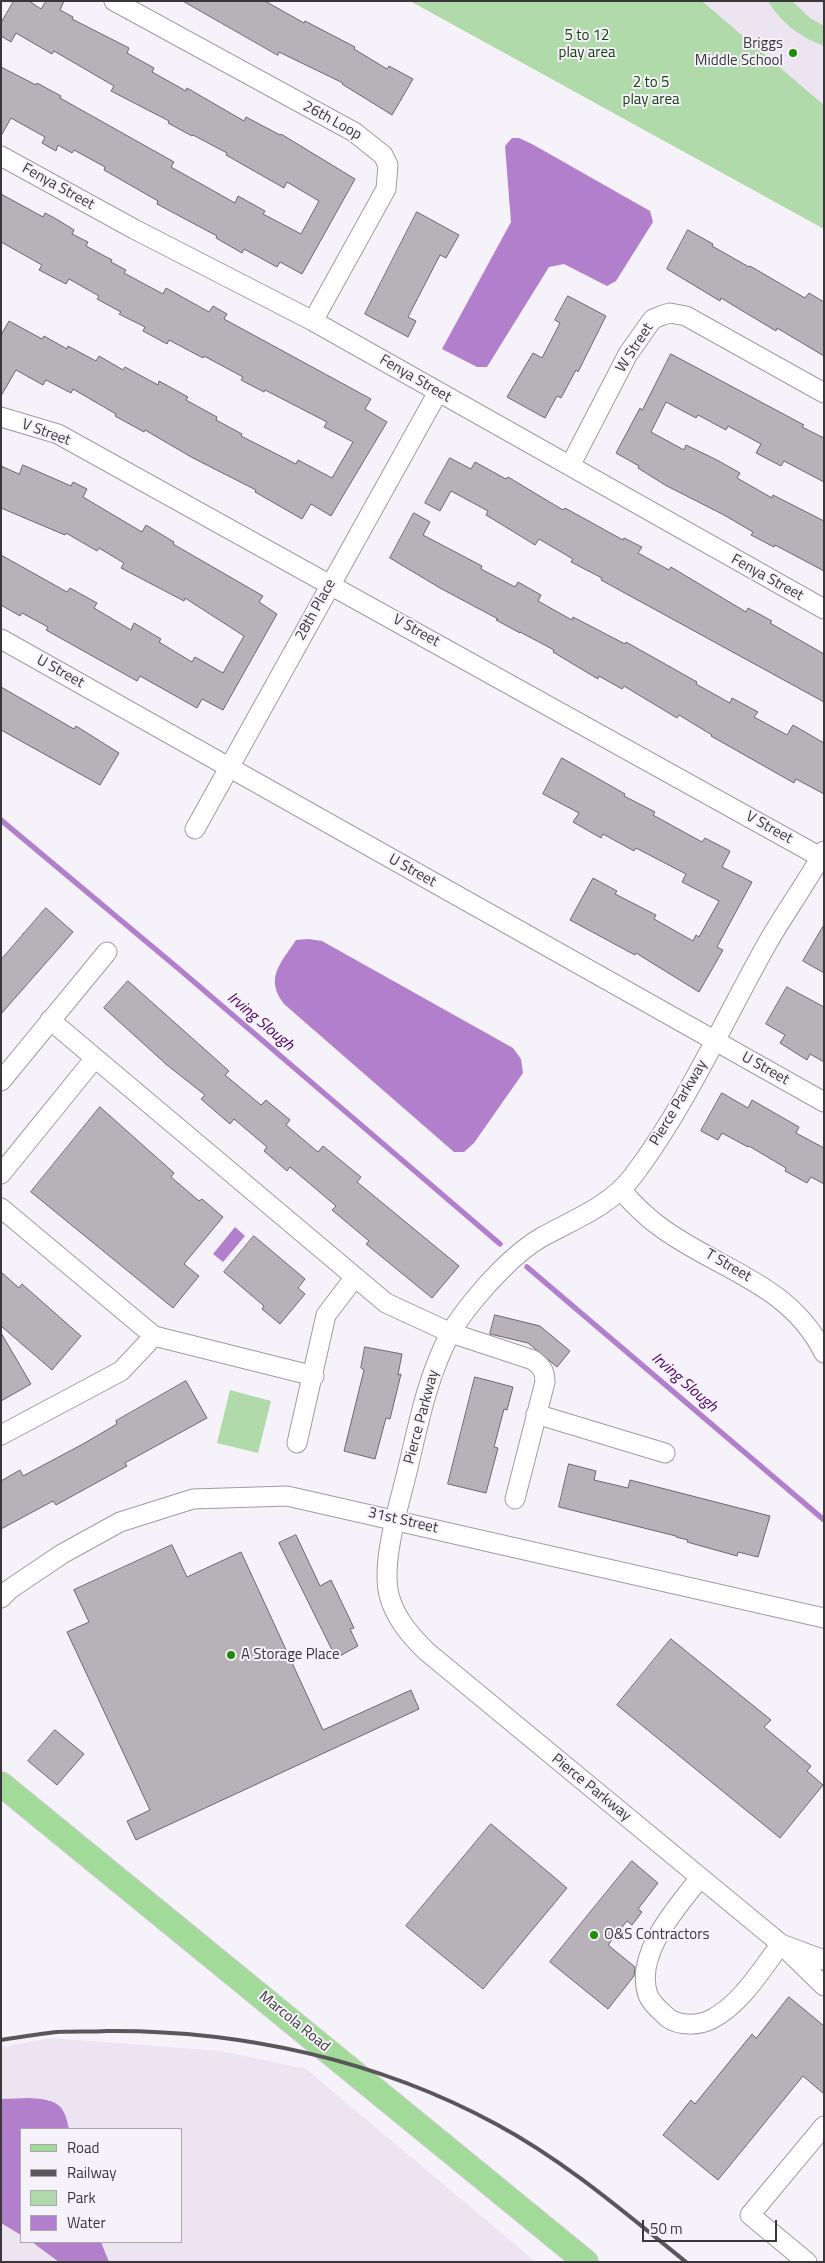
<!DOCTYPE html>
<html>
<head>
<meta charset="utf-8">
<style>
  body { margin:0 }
  #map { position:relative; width:825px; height:2263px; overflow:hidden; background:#f6f2f9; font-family:"Titillium Web",sans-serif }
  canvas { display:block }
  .frame { position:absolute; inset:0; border:2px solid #39373a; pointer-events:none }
  .legend { position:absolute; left:20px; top:2128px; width:162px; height:115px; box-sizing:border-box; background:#f6f2f9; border:1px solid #aaa7ad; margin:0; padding:6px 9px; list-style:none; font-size:15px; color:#39373a }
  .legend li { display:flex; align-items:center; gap:10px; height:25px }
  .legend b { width:25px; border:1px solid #aaa7ad }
  .scale { position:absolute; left:642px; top:2220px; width:135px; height:22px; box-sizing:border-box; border:2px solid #39373a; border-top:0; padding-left:6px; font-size:15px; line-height:18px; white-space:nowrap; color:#39373a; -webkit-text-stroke:4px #f6f2f9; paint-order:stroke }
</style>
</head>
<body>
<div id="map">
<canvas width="825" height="2263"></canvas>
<div class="frame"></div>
<ul class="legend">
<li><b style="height:6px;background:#a2da99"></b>Road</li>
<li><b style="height:6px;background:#59575a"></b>Railway</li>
<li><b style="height:14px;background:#b0daa9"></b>Park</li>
<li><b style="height:14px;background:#b17fcc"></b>Water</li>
</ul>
<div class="scale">50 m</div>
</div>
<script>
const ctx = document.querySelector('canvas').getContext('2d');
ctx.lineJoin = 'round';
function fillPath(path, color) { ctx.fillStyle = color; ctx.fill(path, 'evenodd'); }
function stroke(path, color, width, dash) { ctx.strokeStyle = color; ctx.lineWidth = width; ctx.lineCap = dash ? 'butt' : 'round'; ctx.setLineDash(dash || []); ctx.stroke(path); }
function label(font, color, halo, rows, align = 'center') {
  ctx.font = font + ' "Titillium Web",sans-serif'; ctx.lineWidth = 4; ctx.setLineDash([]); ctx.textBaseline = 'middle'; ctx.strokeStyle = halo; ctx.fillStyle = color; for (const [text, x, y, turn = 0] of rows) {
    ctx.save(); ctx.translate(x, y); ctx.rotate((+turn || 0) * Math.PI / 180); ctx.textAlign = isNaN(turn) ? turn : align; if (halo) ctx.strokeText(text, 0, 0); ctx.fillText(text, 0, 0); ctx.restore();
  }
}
fillPath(new Path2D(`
  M 702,1 L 824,1 L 824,105 Z
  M 50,2038 L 221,2051 L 306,2069 L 536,2262 L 1,2262 L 1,2047 ZM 21,2129 L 181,2129 L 181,2242 L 21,2242 Z`), '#ece4f1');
fillPath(new Path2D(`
  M 410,1 L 702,1 L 824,105 L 824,229 Z
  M 768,1 L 792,1 L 810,18 L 824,26 L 824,46 C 800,37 781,23 768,1 Z
  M 230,1390 L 271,1401 L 258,1453 L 217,1443 Z`), '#b0daa9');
fillPath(new Path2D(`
  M 512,138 L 519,138 L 532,144 L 650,211 L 653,222 L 616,281 L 607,286 L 564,264 L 549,267 L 487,367 L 477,367 L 442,349 L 511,222 L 505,146 Z
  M 308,939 L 322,941 L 513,1048 L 521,1059 L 523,1073 L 474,1143 L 464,1152 L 454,1152 L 284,1004 C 264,978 281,963 296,940 Z
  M 235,1227 L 245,1236 L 223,1262 L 213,1254 Z
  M 30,2098 C 55,2100 64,2102 69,2129 L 21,2129 L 21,2235 L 1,2223 L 1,2099 Z
  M 32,2242 L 101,2242 L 109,2262 L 59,2262 Z`), '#b17fcc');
stroke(new Path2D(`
  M 1,820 L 179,969 L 500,1244
  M 527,1267 L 824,1520`), '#b17fcc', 5.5);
const building = new Path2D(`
  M 14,1 L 29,1 L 41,9 L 46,1 L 64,1 L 60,10 L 73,17 L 72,19 L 129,48 L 127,53 L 154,68 L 152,72 L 186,91 L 187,88 L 244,121 L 246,117 L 280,135 L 281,134 L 355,179 L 302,274 L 280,262 L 277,267 L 244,249 L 242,253 L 216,238 L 217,236 L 157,204 L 158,201 L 104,170 L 105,167 L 74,150 L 72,153 L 58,145 L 56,151 L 42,143 L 45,137 L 11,118 L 1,136 L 1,67 L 36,85 L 37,83 L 61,96 L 60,98 L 174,162 L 171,167 L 235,203 L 238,196 L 265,211 L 263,214 L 301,234 L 319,201 L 287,182 L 284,188 L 226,155 L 227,153 L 193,135 L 192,136 L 168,123 L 169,121 L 111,91 L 114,86 L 54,51 L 52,54 L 16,33 L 11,42 L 1,36 L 1,23 Z
  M 183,1 L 265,1 L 304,23 L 305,21 L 355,47 L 354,49 L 387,69 L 389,66 L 413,79 L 392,115 L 342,84 L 343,83 L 279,52 L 278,55 Z
  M 1,194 L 43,217 L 45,213 L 58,220 L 74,230 L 72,234 L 88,242 L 86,246 L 112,260 L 111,262 L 126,270 L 124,273 L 163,294 L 166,288 L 209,312 L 213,306 L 227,314 L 224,319 L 371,399 L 365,409 L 387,422 L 331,516 L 311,504 L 302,519 L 255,492 L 256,490 L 193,458 L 145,430 L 144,432 L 115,416 L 116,414 L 73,389 L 71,393 L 46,380 L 43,385 L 16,370 L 1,396 L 1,335 L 9,321 L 42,339 L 44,336 L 67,349 L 68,346 L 96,361 L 99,356 L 123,370 L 125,367 L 158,385 L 159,381 L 188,397 L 186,400 L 217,417 L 216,420 L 242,434 L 241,436 L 296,464 L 298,460 L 332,478 L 353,442 L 324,427 L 327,422 L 265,390 L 264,392 L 241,380 L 243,377 L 204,356 L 203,358 L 169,340 L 167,344 L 143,331 L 145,327 L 119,314 L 121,312 L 97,299 L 99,296 L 69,279 L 66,284 L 39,270 L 42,265 L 1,242 Z
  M 417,212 L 459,235 L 446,258 L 440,255 L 408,317 L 416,321 L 408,337 L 365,314 Z
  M 688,230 L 713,244 L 712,246 L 749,267 L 750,266 L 805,298 L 809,293 L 824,302 L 824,356 L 777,328 L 776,331 L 721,298 L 720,301 L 667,269 Z
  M 568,296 L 606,316 L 578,372 L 576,370 L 561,398 L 557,396 L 545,418 L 507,397 L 533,353 L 542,358 L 560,323 L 555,320 Z
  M 671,354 L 804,425 L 802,427 L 824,438 L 824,482 L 784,461 L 781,466 L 756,453 L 761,444 L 728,426 L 726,430 L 698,415 L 696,418 L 666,402 L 651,432 L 684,450 L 686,445 L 717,460 L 740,473 L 737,478 L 772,498 L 773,495 L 824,521 L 824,571 L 775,545 L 774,547 L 751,535 L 753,532 L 724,515 L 665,485 L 638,468 L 639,466 L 616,453 L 640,408 L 642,410 Z
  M 450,458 L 471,469 L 475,462 L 506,479 L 508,477 L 563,510 L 565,508 L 623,540 L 624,538 L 642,547 L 638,553 L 669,570 L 671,567 L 746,612 L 748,608 L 772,621 L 770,623 L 824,654 L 824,702 L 601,580 L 602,578 L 571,562 L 573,559 L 539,539 L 535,545 L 514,532 L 486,515 L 488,511 L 451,491 L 440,511 L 425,503 Z
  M 23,465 L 71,486 L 73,482 L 87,489 L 83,497 L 142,532 L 146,525 L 174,542 L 173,544 L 263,596 L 259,602 L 277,614 L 223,710 L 202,699 L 197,708 L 140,676 L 137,681 L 46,630 L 48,627 L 22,613 L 20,616 L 1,605 L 1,555 L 67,592 L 70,588 L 97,603 L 94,608 L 131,630 L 134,623 L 161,639 L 159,642 L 192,662 L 195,657 L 223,673 L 244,636 L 185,598 L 184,601 L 121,568 L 124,563 L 99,548 L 97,551 L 66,533 L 65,535 L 1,508 L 1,466 L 19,474 Z
  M 414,513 L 430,522 L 423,535 L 482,566 L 481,569 L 515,587 L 518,582 L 541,595 L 538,601 L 572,620 L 573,617 L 625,644 L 626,642 L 697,682 L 696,684 L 730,703 L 732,698 L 758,712 L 754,717 L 787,735 L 793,725 L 824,743 L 824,794 L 796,779 L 794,783 L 711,736 L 712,735 L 679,715 L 677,718 L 624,686 L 622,689 L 599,676 L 598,679 L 553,652 L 554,650 L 520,632 L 520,633 L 496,620 L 498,619 L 440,588 L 390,558 Z
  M 1,687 L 74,729 L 76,726 L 119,753 L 100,785 L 1,730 Z
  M 562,758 L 625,794 L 624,796 L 655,812 L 653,815 L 702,842 L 705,838 L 730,851 L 722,867 L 752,882 L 717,947 L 723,950 L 699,992 L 636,953 L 635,955 L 570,920 L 593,878 L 617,891 L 615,894 L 656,915 L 654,919 L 693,941 L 696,935 L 699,937 L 719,901 L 682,882 L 686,874 L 636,848 L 634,851 L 603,834 L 601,838 L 573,822 L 579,813 L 543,794 Z
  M 46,908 L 73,932 L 1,1014 L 1,960 Z
  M 824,925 L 824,973 L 803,961 Z
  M 128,981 L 229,1071 L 225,1075 L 261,1105 L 266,1100 L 290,1120 L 286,1125 L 318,1152 L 323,1146 L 361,1177 L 357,1182 L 459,1266 L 432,1298 L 366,1244 L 369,1241 L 332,1210 L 336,1206 L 290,1167 L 287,1171 L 264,1151 L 267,1147 L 234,1119 L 230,1124 L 201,1099 L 205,1095 L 167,1065 L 104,1008 Z
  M 787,987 L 824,1007 L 824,1062 L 810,1054 L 807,1060 L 780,1043 L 785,1035 L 766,1024 Z
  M 722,1093 L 748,1108 L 752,1100 L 799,1127 L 796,1133 L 824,1148 L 824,1184 L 811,1177 L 807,1183 L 785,1171 L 786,1168 L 749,1146 L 748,1147 L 722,1133 L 718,1140 L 701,1131 Z
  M 100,1107 L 174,1173 L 171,1177 L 199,1201 L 202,1199 L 223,1217 L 184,1264 L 199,1276 L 173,1308 L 31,1192 Z
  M 254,1236 L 305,1279 L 298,1288 L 305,1294 L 280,1324 L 262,1309 L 264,1306 L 224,1272 Z
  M 1,1272 L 19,1288 L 22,1284 L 81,1336 L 52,1370 L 1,1326 Z
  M 495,1315 L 540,1326 L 570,1351 L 557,1367 L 528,1343 L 490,1334 Z
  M 1,1333 L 31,1384 L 1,1401 Z
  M 365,1347 L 402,1354 L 398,1375 L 401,1374 L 390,1419 L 386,1418 L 375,1459 L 344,1451 L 364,1370 L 361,1368 Z
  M 475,1377 L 513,1387 L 507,1410 L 504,1409 L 494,1447 L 498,1448 L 486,1493 L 448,1484 Z
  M 186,1381 L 207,1418 L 125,1463 L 127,1466 L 56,1505 L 53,1501 L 1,1529 L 1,1481 L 20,1470 L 23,1476 L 83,1444 L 117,1424 L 116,1421 Z
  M 569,1464 L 596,1471 L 594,1480 L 628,1488 L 630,1480 L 770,1516 L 758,1557 L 738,1552 L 737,1556 L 687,1542 L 688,1540 L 676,1537 L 676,1536 L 559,1507 Z
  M 296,1535 L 320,1586 L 331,1580 L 354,1628 L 350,1629 L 358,1646 L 336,1658 L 279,1543 Z
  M 172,1545 L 187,1577 L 241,1552 L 323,1730 L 411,1690 L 419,1709 L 136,1840 L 127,1821 L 150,1810 L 67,1632 L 89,1622 L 74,1590 Z
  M 671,1639 L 771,1720 L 764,1727 L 811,1766 L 807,1771 L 823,1785 L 780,1838 L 617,1705 Z
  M 55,1730 L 84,1754 L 57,1785 L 28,1761 Z
  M 491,1824 L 567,1888 L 483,1989 L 406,1926 Z
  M 632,1861 L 658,1883 L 638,1909 L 642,1912 L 632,1925 L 627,1921 L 608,1945 L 635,1967 L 634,1976 L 608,2009 L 550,1962 Z
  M 789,1997 L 824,2026 L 824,2094 L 803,2076 L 718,2180 L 663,2135 L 691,2100 L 695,2104 L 752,2034 L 756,2038 Z`);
fillPath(building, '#b6b2b8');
stroke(building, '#6b686e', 1);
const minor = new Path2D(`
  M 114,1 L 354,132 L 383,155 L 388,165 L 386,189 L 313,321
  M 1,156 L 134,229 L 313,321 L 824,609
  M 1,417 L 58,434 L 824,859
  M 570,466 L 628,354 L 647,327 L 653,319 L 663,315 L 670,313 L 686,316 L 824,393
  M 1,639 L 824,1102
  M 195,829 L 438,392
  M 824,851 C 807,882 786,911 768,942 C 724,1020 687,1104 633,1176 C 610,1206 575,1219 542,1237 C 528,1245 513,1258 501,1270 C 484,1287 462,1313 450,1334 C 427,1377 418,1426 407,1472 C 399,1505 381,1562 389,1595 C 395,1618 410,1635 426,1651 L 781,1944 L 824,1986
  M 50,1020 L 386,1303 L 451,1333 L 533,1360 C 542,1367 545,1371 545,1382 L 515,1499
  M 1,1081 L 107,952
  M 1,1174 L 95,1058
  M 621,1190 C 634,1205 647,1218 663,1229 C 720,1270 790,1284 824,1353
  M 1,1208 L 154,1336 L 314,1376
  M 536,1414 L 665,1453
  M 1,1435 L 121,1371 L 154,1336
  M 297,1443 L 326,1315 L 355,1277
  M 1,1598 L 10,1589 L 62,1554 L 120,1522 L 193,1499 L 287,1496 L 824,1618
  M 700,1878 C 677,1907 634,1954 648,1995 C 652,2005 661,2011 668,2018 C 679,2026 699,2026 712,2019 C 741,2004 761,1970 781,1944 L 824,1960
  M 807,2262 L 750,2215 L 824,2126`);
const major = new Path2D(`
  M 1,1784 L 586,2262`);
stroke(minor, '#a09ca2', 21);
stroke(major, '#cfcfd0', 26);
stroke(minor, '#fff', 19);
stroke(major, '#a2da99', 24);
stroke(new Path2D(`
  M 1,2040 C 20,2037 39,2034 57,2032 C 74,2031 90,2032 107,2031 C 241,2030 378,2060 496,2124 C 565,2161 625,2213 686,2262`), '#59575a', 4);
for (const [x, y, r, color] of [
  [793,53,5,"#218c09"],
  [231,1655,5,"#218c09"],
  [594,1935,5,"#218c09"]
]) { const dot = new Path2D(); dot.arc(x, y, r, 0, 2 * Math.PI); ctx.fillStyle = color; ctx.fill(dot); stroke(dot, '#f6f2f9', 2); }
label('15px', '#15410f', '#f6f2f9', [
  ["5 to 12",587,36],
  ["play area",587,53],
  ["2 to 5",651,83],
  ["play area",651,100]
]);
label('15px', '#39373a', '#f6f2f9', [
  ["Briggs",783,44,"right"],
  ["Middle School",783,61,"right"],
  ["A Storage Place",241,1655],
  ["O&S Contractors",604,1935]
], 'left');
label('15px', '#39373a', '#f6f2f9', [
  ["26th Loop",332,121,29],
  ["Fenya Street",58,187,29],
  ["W Street",635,348,-57],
  ["Fenya Street",415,379,30],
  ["V Street",46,433,20],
  ["Fenya Street",767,578,29],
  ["28th Place",316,610,-61],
  ["V Street",416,631,29],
  ["U Street",60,672,29],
  ["V Street",769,828,29],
  ["U Street",412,871,29],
  ["U Street",765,1069,29],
  ["Pierce Parkway",679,1103,-59],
  ["T Street",728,1266,30],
  ["Pierce Parkway",422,1417,-75],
  ["31st Street",403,1521,13],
  ["Pierce Parkway",591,1788,39],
  ["Marcola Road",294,2022,39]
]);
label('italic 16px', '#490064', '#f6f2f9', [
  ["Irving Slough",260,1022,40],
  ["Irving Slough",684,1383,41]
]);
</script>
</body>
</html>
